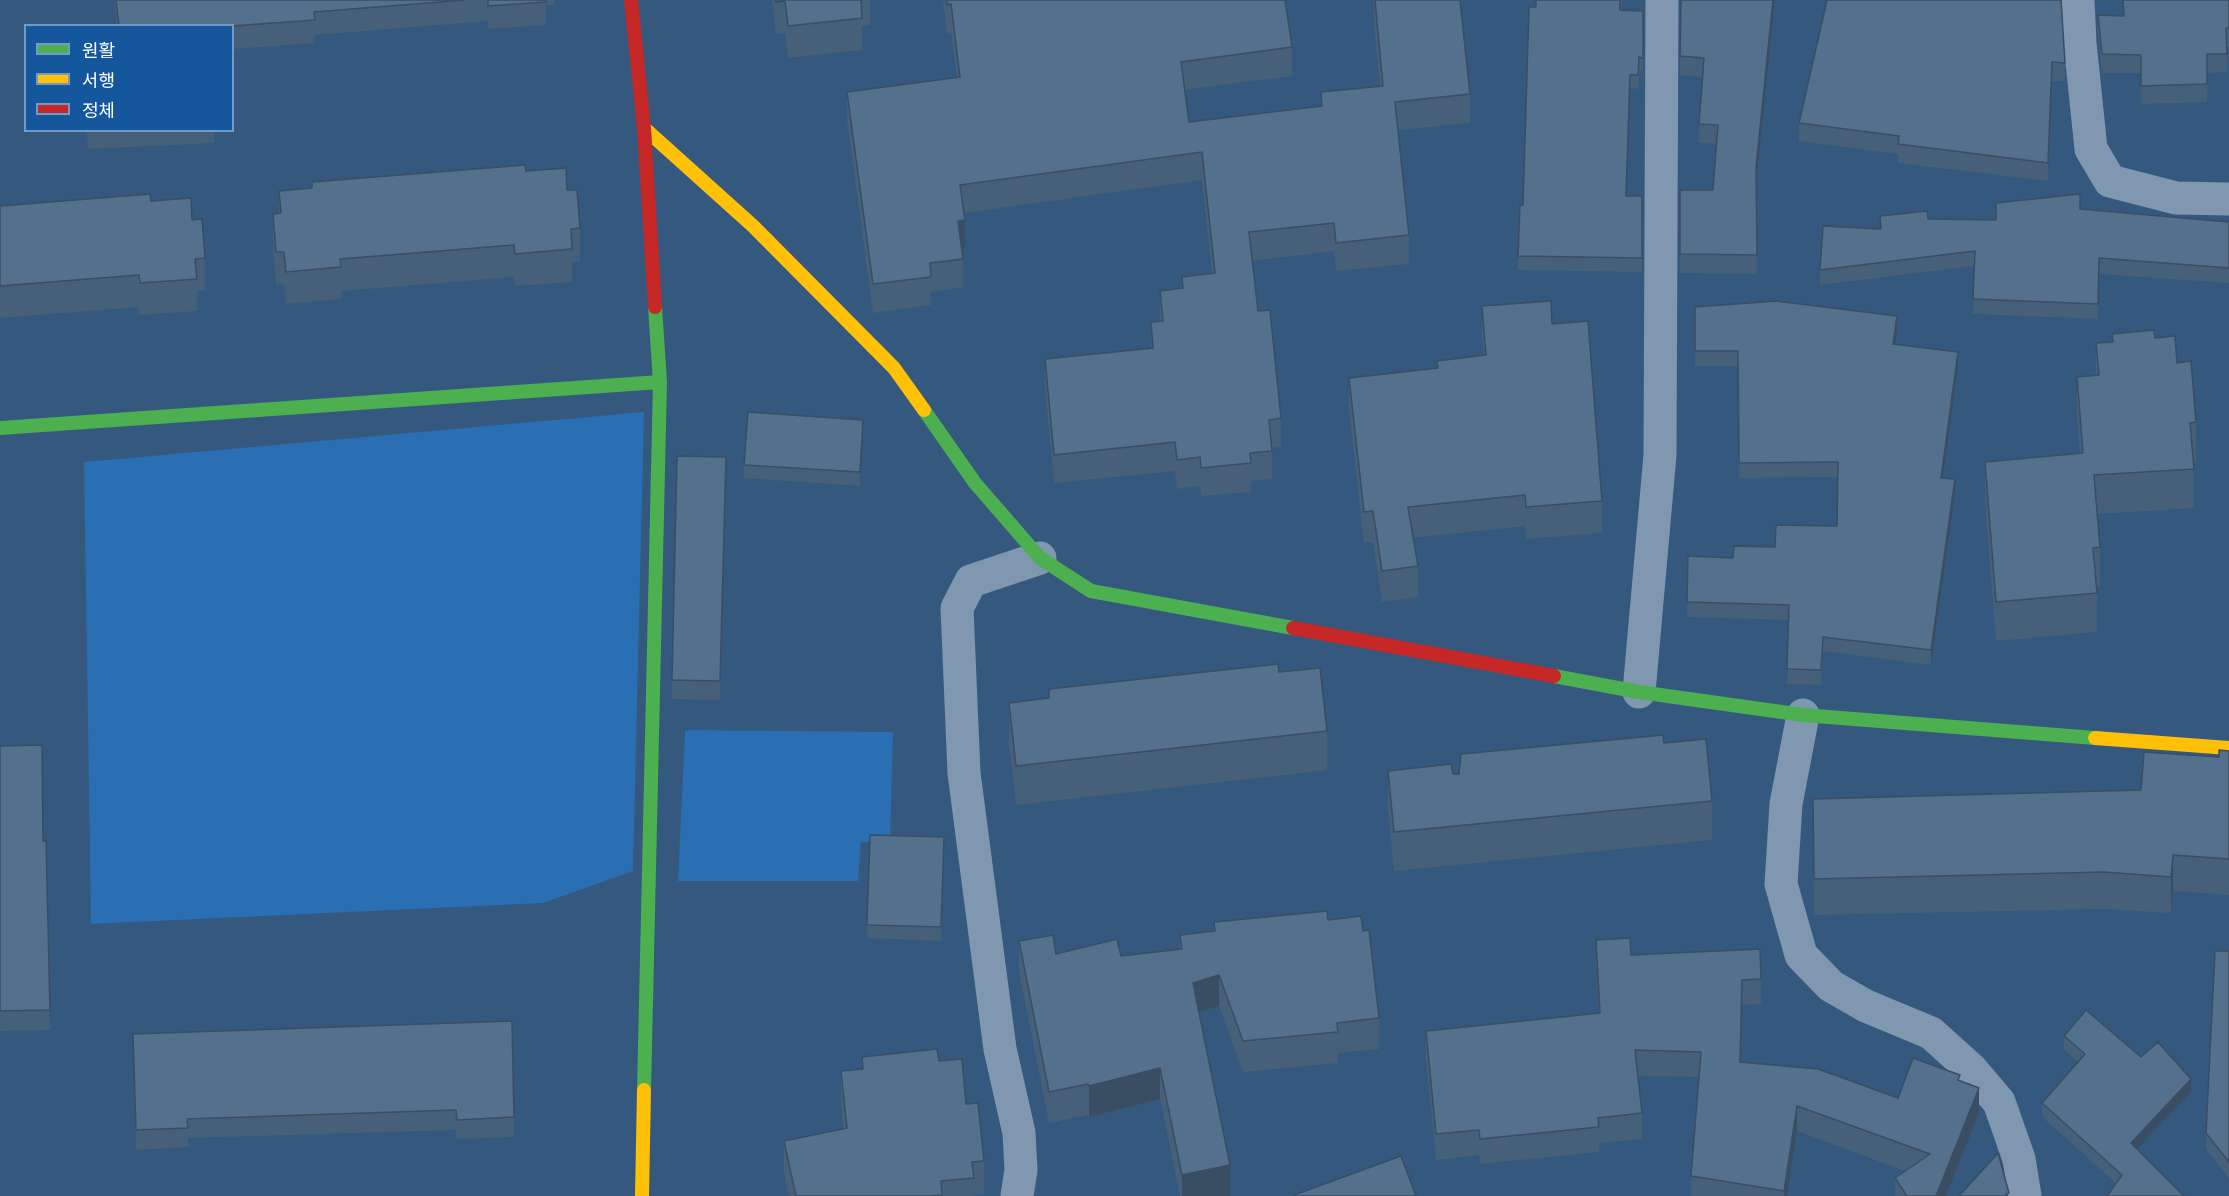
<!DOCTYPE html>
<html>
<head>
<meta charset="utf-8">
<style>
  body { margin:0 }
  #map { position:relative; width:2229px; height:1196px; overflow:hidden; background:#34587e; font-family:Barlow,"Noto Sans KR",sans-serif }
  canvas { display:block }
  .legend { position:absolute; left:24px; top:24px; width:210px; height:108px; box-sizing:border-box; background:#15579d; border:2px solid #739ac4; margin:0; padding:8px 10px; list-style:none; font-size:18px; color:#fff }
  .legend li { display:flex; align-items:center; gap:12px; height:30px }
  .legend b { width:30px; border:2px solid #739ac4 }
</style>
</head>
<body>
<div id="map">
<canvas width="2229" height="1196"></canvas>
<ul class="legend">
<li><b style="height:8px;background:#4caf50"></b>원활</li>
<li><b style="height:8px;background:#ffc107"></b>서행</li>
<li><b style="height:8px;background:#c62828"></b>정체</li>
</ul>
</div>
<script>
const ctx = document.querySelector('canvas').getContext('2d');
ctx.lineJoin = 'round';
function fillPath(path, color) { ctx.fillStyle = color; ctx.fill(path, 'evenodd'); }
function stroke(path, color, width, dash) { ctx.strokeStyle = color; ctx.lineWidth = width; ctx.lineCap = dash ? 'butt' : 'round'; ctx.setLineDash(dash || []); ctx.stroke(path); }
fillPath(new Path2D(`
  M 644,412 L 633,871 L 543,903 L 91,924 L 84,462 Z
  M 685,730 L 893,732 L 890,842 L 861,842 L 858,881 L 678,881 Z`), '#2a6eb3');
stroke(new Path2D(`
  M 2078,0 L 2080,43 L 2091,149 L 2110,181 L 2176,198 L 2229,199
  M 1639,692 L 1660,455 L 1662,0
  M 1803,715 L 1786,804 L 1781,884 L 1801,955 L 1831,986 L 1866,1006 L 1931,1033 L 1971,1069 L 1999,1102 L 2019,1159 L 2025,1196
  M 1017,1196 L 1021,1170 L 1019,1133 L 1000,1049 L 964,773 L 957,608 L 971,581 L 1040,558`), '#7f97af', 33);
stroke(new Path2D(`
  M 924,410 L 975,483 L 1040,558 L 1091,591 L 1293,628
  M 0,428 L 660,382
  M 1554,676 L 1639,692 L 1803,715 L 2095,738
  M 644,1090 L 660,382 L 655,307`), '#4caf50', 14);
stroke(new Path2D(`
  M 644,128 L 753,226 L 894,368 L 924,410
  M 2095,738 L 2229,748
  M 642,1196 L 644,1090`), '#ffc107', 14);
stroke(new Path2D(`
  M 631,0 L 644,128 L 655,307
  M 1293,628 L 1554,676`), '#c62828', 14);
fillPath(new Path2D(`
  M 114,0 L 554,0 L 554,5 L 546,5 L 546,25 L 488,29 L 488,21 L 315,35 L 315,43 L 232,49 L 232,26 L 117,26 Z
  M 772,0 L 870,0 L 870,25 L 862,26 L 862,50 L 788,58 L 785,33 L 776,34 Z
  M 943,0 L 1285,0 L 1292,47 L 1292,76 L 1184,90 L 1189,122 L 1321,106 L 1321,92 L 1380,86 L 1374,25 L 1374,0 L 1470,94 L 1470,123 L 1398,130 L 1409,235 L 1409,264 L 1336,271 L 1334,251 L 1252,261 L 1258,311 L 1281,418 L 1281,446 L 1272,448 L 1272,479 L 1251,481 L 1251,492 L 1201,496 L 1200,486 L 1177,489 L 1175,471 L 1054,483 L 1045,387 L 1045,359 L 1151,349 L 1151,322 L 1160,321 L 1160,291 L 1182,289 L 1182,277 L 1212,273 L 1202,180 L 964,213 L 965,248 L 962,249 L 963,259 L 963,287 L 931,292 L 931,305 L 873,313 L 847,120 L 847,92 L 957,77 L 951,33 L 947,33 Z
  M 1536,0 L 1622,0 L 1621,11 L 1643,11 L 1643,71 L 1639,71 L 1638,89 L 1630,88 L 1626,196 L 1642,196 L 1642,272 L 1518,270 L 1518,256 L 1523,205 Z
  M 1681,0 L 1775,0 L 1756,185 L 1757,274 L 1680,273 L 1680,190 L 1713,190 L 1717,144 L 1699,143 L 1699,124 L 1702,77 L 1680,75 Z
  M 1827,0 L 2065,63 L 2065,81 L 2052,81 L 2048,181 L 1898,163 L 1898,154 L 1799,141 L 1799,123 Z
  M 2123,0 L 2229,0 L 2229,47 L 2227,47 L 2227,72 L 2207,73 L 2207,102 L 2141,104 L 2141,73 L 2102,73 L 2098,33 L 2098,15 L 2123,16 Z
  M 87,130 L 214,130 L 214,143 L 88,149 Z
  M 526,171 L 567,190 L 580,228 L 580,261 L 572,262 L 572,282 L 515,286 L 514,277 L 341,291 L 341,299 L 286,304 L 284,284 L 276,285 L 273,246 L 273,214 L 279,213 L 279,191 L 312,188 L 312,182 Z
  M 151,201 L 192,220 L 205,258 L 205,290 L 197,291 L 197,311 L 140,315 L 139,307 L 0,318 L 0,206 Z
  M 2080,209 L 2229,222 L 2229,283 L 2099,274 L 2098,319 L 1973,314 L 1974,266 L 1820,285 L 1820,270 L 1880,228 L 1880,216 L 1928,219 L 1996,220 Z
  M 1482,306 L 1552,324 L 1602,501 L 1602,533 L 1526,539 L 1525,526 L 1413,538 L 1418,566 L 1418,597 L 1382,602 L 1373,542 L 1364,543 L 1349,409 L 1349,378 L 1437,369 L 1437,361 L 1484,355 L 1482,338 Z
  M 1695,307 L 1897,331 L 1895,344 L 1958,367 L 1943,478 L 1955,494 L 1931,665 L 1823,651 L 1821,685 L 1787,684 L 1789,620 L 1687,617 L 1688,556 L 1733,558 L 1775,547 L 1837,526 L 1837,477 L 1739,478 L 1738,366 L 1695,366 Z
  M 2155,338 L 2177,363 L 2196,422 L 2196,461 L 2193,461 L 2194,508 L 2097,514 L 2100,547 L 2100,586 L 2097,586 L 2097,632 L 1996,641 L 1985,501 L 1985,462 L 2080,453 L 2077,416 L 2077,377 L 2096,375 L 2096,343 Z
  M 863,433 L 860,486 L 744,478 L 744,465 Z
  M 726,477 L 720,700 L 672,699 L 672,680 Z
  M 1279,672 L 1327,731 L 1327,770 L 1016,805 L 1009,742 L 1009,703 L 1049,698 L 1049,689 Z
  M 1664,743 L 1712,801 L 1712,840 L 1394,871 L 1388,809 L 1388,771 L 1459,774 Z
  M 0,746 L 43,841 L 50,1030 L 0,1031 Z
  M 2229,751 L 2229,895 L 2173,891 L 2171,913 L 2104,909 L 1814,915 L 1813,799 L 2141,790 L 2219,757 Z
  M 944,850 L 941,941 L 867,938 L 867,925 Z
  M 1328,920 L 1363,931 L 1379,1018 L 1379,1049 L 1338,1053 L 1338,1063 L 1243,1072 L 1219,1006 L 1199,1012 L 1230,1196 L 1180,1196 L 1160,1099 L 1089,1117 L 1088,1115 L 1049,1123 L 1019,972 L 1019,941 L 1056,954 L 1121,956 L 1180,949 L 1180,935 L 1214,932 L 1214,922 Z
  M 1596,940 L 1631,955 L 1761,979 L 1761,1004 L 1742,1005 L 1741,1062 L 1898,1098 L 1960,1080 L 1979,1113 L 1946,1196 L 1895,1196 L 1895,1178 L 1905,1171 L 1797,1131 L 1787,1196 L 1691,1196 L 1691,1176 L 1699,1077 L 1638,1076 L 1642,1113 L 1642,1139 L 1599,1143 L 1599,1152 L 1480,1164 L 1479,1155 L 1436,1160 L 1426,1057 L 1426,1031 L 1599,1014 L 1596,965 Z
  M 2229,951 L 2229,1178 L 2206,1149 L 2206,1133 Z
  M 133,1034 L 514,1117 L 514,1137 L 457,1139 L 456,1130 L 188,1138 L 188,1147 L 136,1150 Z
  M 2064,1036 L 2141,1057 L 2191,1092 L 2138,1149 L 2116,1183 L 2042,1117 L 2042,1103 L 2078,1062 L 2064,1050 Z
  M 862,1057 L 939,1061 L 966,1104 L 984,1161 L 984,1194 L 974,1195 L 974,1196 L 789,1196 L 784,1174 L 784,1141 L 843,1128 L 841,1104 L 841,1071 L 862,1069 Z`), '#476079');
fillPath(new Path2D(`
  M 1773,0 L 1775,0 L 1756,186 L 1756,168 Z
  M 2052,62 L 2052,81 L 2048,181 L 2048,163 Z
  M 965,220 L 965,248 L 958,250 L 958,221 Z
  M 1897,316 L 1897,331 L 1893,359 L 1893,344 Z
  M 1958,352 L 1958,367 L 1941,493 L 1941,478 Z
  M 863,420 L 863,433 L 860,486 L 860,472 Z
  M 1955,479 L 1955,494 L 1931,665 L 1931,650 Z
  M 2173,855 L 2173,891 L 2171,913 L 2171,877 Z
  M 1219,975 L 1219,1006 L 1193,1014 L 1193,983 Z
  M 1742,980 L 1742,1005 L 1740,1087 L 1740,1062 Z
  M 1160,1068 L 1160,1099 L 1089,1117 L 1089,1086 Z
  M 2191,1079 L 2191,1092 L 2131,1156 L 2131,1143 Z
  M 1979,1088 L 1979,1113 L 1946,1196 L 1936,1196 Z
  M 1797,1106 L 1797,1131 L 1787,1196 L 1784,1196 Z
  M 1230,1165 L 1230,1196 L 1182,1196 L 1182,1175 Z`), '#3a4e63');
const building = new Path2D(`
  M 116,0 L 465,0 L 314,12 L 315,20 L 232,26 L 119,26 Z
  M 488,0 L 546,0 L 546,2 L 488,6 Z
  M 775,0 L 861,0 L 862,18 L 788,26 L 785,1 L 776,2 Z
  M 947,0 L 1285,0 L 1292,47 L 1181,62 L 1189,122 L 1322,106 L 1321,92 L 1383,86 L 1375,0 L 1460,0 L 1470,94 L 1395,102 L 1409,235 L 1336,243 L 1334,223 L 1249,232 L 1258,311 L 1270,310 L 1281,418 L 1269,420 L 1272,451 L 1250,453 L 1251,463 L 1201,468 L 1200,457 L 1177,460 L 1175,442 L 1054,455 L 1045,359 L 1153,348 L 1151,322 L 1163,321 L 1160,291 L 1183,288 L 1182,277 L 1215,273 L 1202,152 L 960,185 L 965,220 L 958,221 L 963,259 L 930,263 L 931,277 L 873,284 L 847,92 L 960,77 L 951,4 L 947,5 Z
  M 1536,0 L 1620,0 L 1620,10 L 1643,11 L 1643,58 L 1639,57 L 1638,75 L 1630,75 L 1626,196 L 1642,196 L 1642,258 L 1518,256 L 1520,205 L 1523,205 L 1529,7 L 1536,7 Z
  M 1681,0 L 1773,0 L 1756,168 L 1757,255 L 1680,254 L 1680,190 L 1713,190 L 1718,125 L 1699,124 L 1704,58 L 1680,56 Z
  M 1827,0 L 2061,0 L 2065,63 L 2052,62 L 2048,163 L 1898,144 L 1899,136 L 1799,123 Z
  M 2123,0 L 2229,0 L 2229,28 L 2226,28 L 2227,54 L 2207,54 L 2207,84 L 2141,86 L 2141,55 L 2102,54 L 2098,15 L 2124,16 Z
  M 525,165 L 526,171 L 566,168 L 567,190 L 577,190 L 580,228 L 571,229 L 572,249 L 515,254 L 514,245 L 340,259 L 341,267 L 286,272 L 284,252 L 276,252 L 273,214 L 281,213 L 279,191 L 312,188 L 312,182 Z
  M 150,194 L 151,201 L 191,198 L 192,220 L 202,219 L 205,258 L 195,259 L 197,279 L 140,283 L 139,275 L 0,286 L 0,206 Z
  M 2080,194 L 2080,209 L 2229,222 L 2229,268 L 2099,258 L 2098,304 L 1973,299 L 1975,251 L 1820,270 L 1823,226 L 1881,229 L 1880,216 L 1927,211 L 1928,219 L 1996,220 L 1996,203 Z
  M 1551,301 L 1552,324 L 1588,321 L 1602,501 L 1526,507 L 1525,495 L 1408,507 L 1418,566 L 1382,571 L 1373,511 L 1364,512 L 1349,378 L 1438,368 L 1437,361 L 1486,355 L 1482,306 Z
  M 1776,301 L 1897,316 L 1893,344 L 1958,352 L 1941,478 L 1955,479 L 1931,650 L 1823,637 L 1821,670 L 1787,669 L 1789,605 L 1687,602 L 1688,556 L 1733,558 L 1734,546 L 1775,547 L 1776,525 L 1837,526 L 1838,462 L 1739,463 L 1738,351 L 1695,351 L 1695,307 Z
  M 2154,330 L 2155,338 L 2175,336 L 2177,363 L 2191,361 L 2196,422 L 2190,423 L 2194,469 L 2094,475 L 2100,547 L 2093,548 L 2097,593 L 1996,602 L 1985,462 L 2083,453 L 2077,377 L 2099,375 L 2096,343 L 2113,342 L 2112,334 Z
  M 748,412 L 863,420 L 860,472 L 744,465 Z
  M 677,456 L 726,457 L 720,681 L 672,680 Z
  M 1278,664 L 1279,672 L 1320,668 L 1327,731 L 1016,766 L 1009,703 L 1049,698 L 1049,689 Z
  M 1663,735 L 1664,743 L 1706,739 L 1712,801 L 1394,832 L 1388,771 L 1451,764 L 1453,774 L 1459,774 L 1461,754 Z
  M 42,745 L 43,841 L 46,841 L 50,1010 L 0,1011 L 0,746 Z
  M 2219,750 L 2229,751 L 2229,859 L 2173,855 L 2171,877 L 2104,872 L 1814,879 L 1813,799 L 2141,790 L 2144,752 L 2219,757 Z
  M 870,835 L 944,837 L 941,927 L 867,925 Z
  M 1327,911 L 1328,920 L 1361,916 L 1363,931 L 1369,930 L 1379,1018 L 1337,1023 L 1338,1032 L 1243,1041 L 1219,975 L 1193,983 L 1230,1165 L 1182,1175 L 1160,1068 L 1089,1086 L 1088,1084 L 1049,1092 L 1019,941 L 1053,935 L 1056,954 L 1117,939 L 1121,956 L 1182,949 L 1180,935 L 1215,931 L 1214,922 Z
  M 1630,938 L 1631,955 L 1760,949 L 1761,979 L 1742,980 L 1740,1062 L 1818,1069 L 1898,1098 L 1913,1058 L 1960,1075 L 1958,1080 L 1979,1088 L 1936,1196 L 1907,1196 L 1895,1178 L 1930,1154 L 1797,1106 L 1784,1191 L 1691,1176 L 1701,1052 L 1635,1050 L 1642,1113 L 1598,1118 L 1599,1127 L 1480,1139 L 1479,1130 L 1436,1134 L 1426,1031 L 1600,1013 L 1596,940 Z
  M 2215,951 L 2229,951 L 2229,1162 L 2206,1133 Z
  M 2086,1010 L 2141,1057 L 2158,1042 L 2191,1079 L 2131,1143 L 2184,1196 L 2107,1196 L 2122,1175 L 2042,1103 L 2085,1054 L 2064,1036 Z
  M 512,1021 L 514,1117 L 457,1120 L 456,1110 L 187,1119 L 188,1128 L 136,1130 L 133,1034 Z
  M 937,1049 L 939,1061 L 962,1059 L 966,1104 L 978,1103 L 984,1161 L 972,1162 L 974,1178 L 941,1181 L 942,1195 L 929,1196 L 796,1196 L 784,1141 L 847,1128 L 841,1071 L 863,1069 L 862,1057 Z
  M 1998,1153 L 2009,1193 L 2006,1194 L 2006,1196 L 1959,1196 Z
  M 1401,1156 L 1416,1196 L 1295,1196 L 1294,1195 Z`);
fillPath(building, '#53708d');
stroke(building, '#3a4e63', 1.5);
</script>
</body>
</html>
